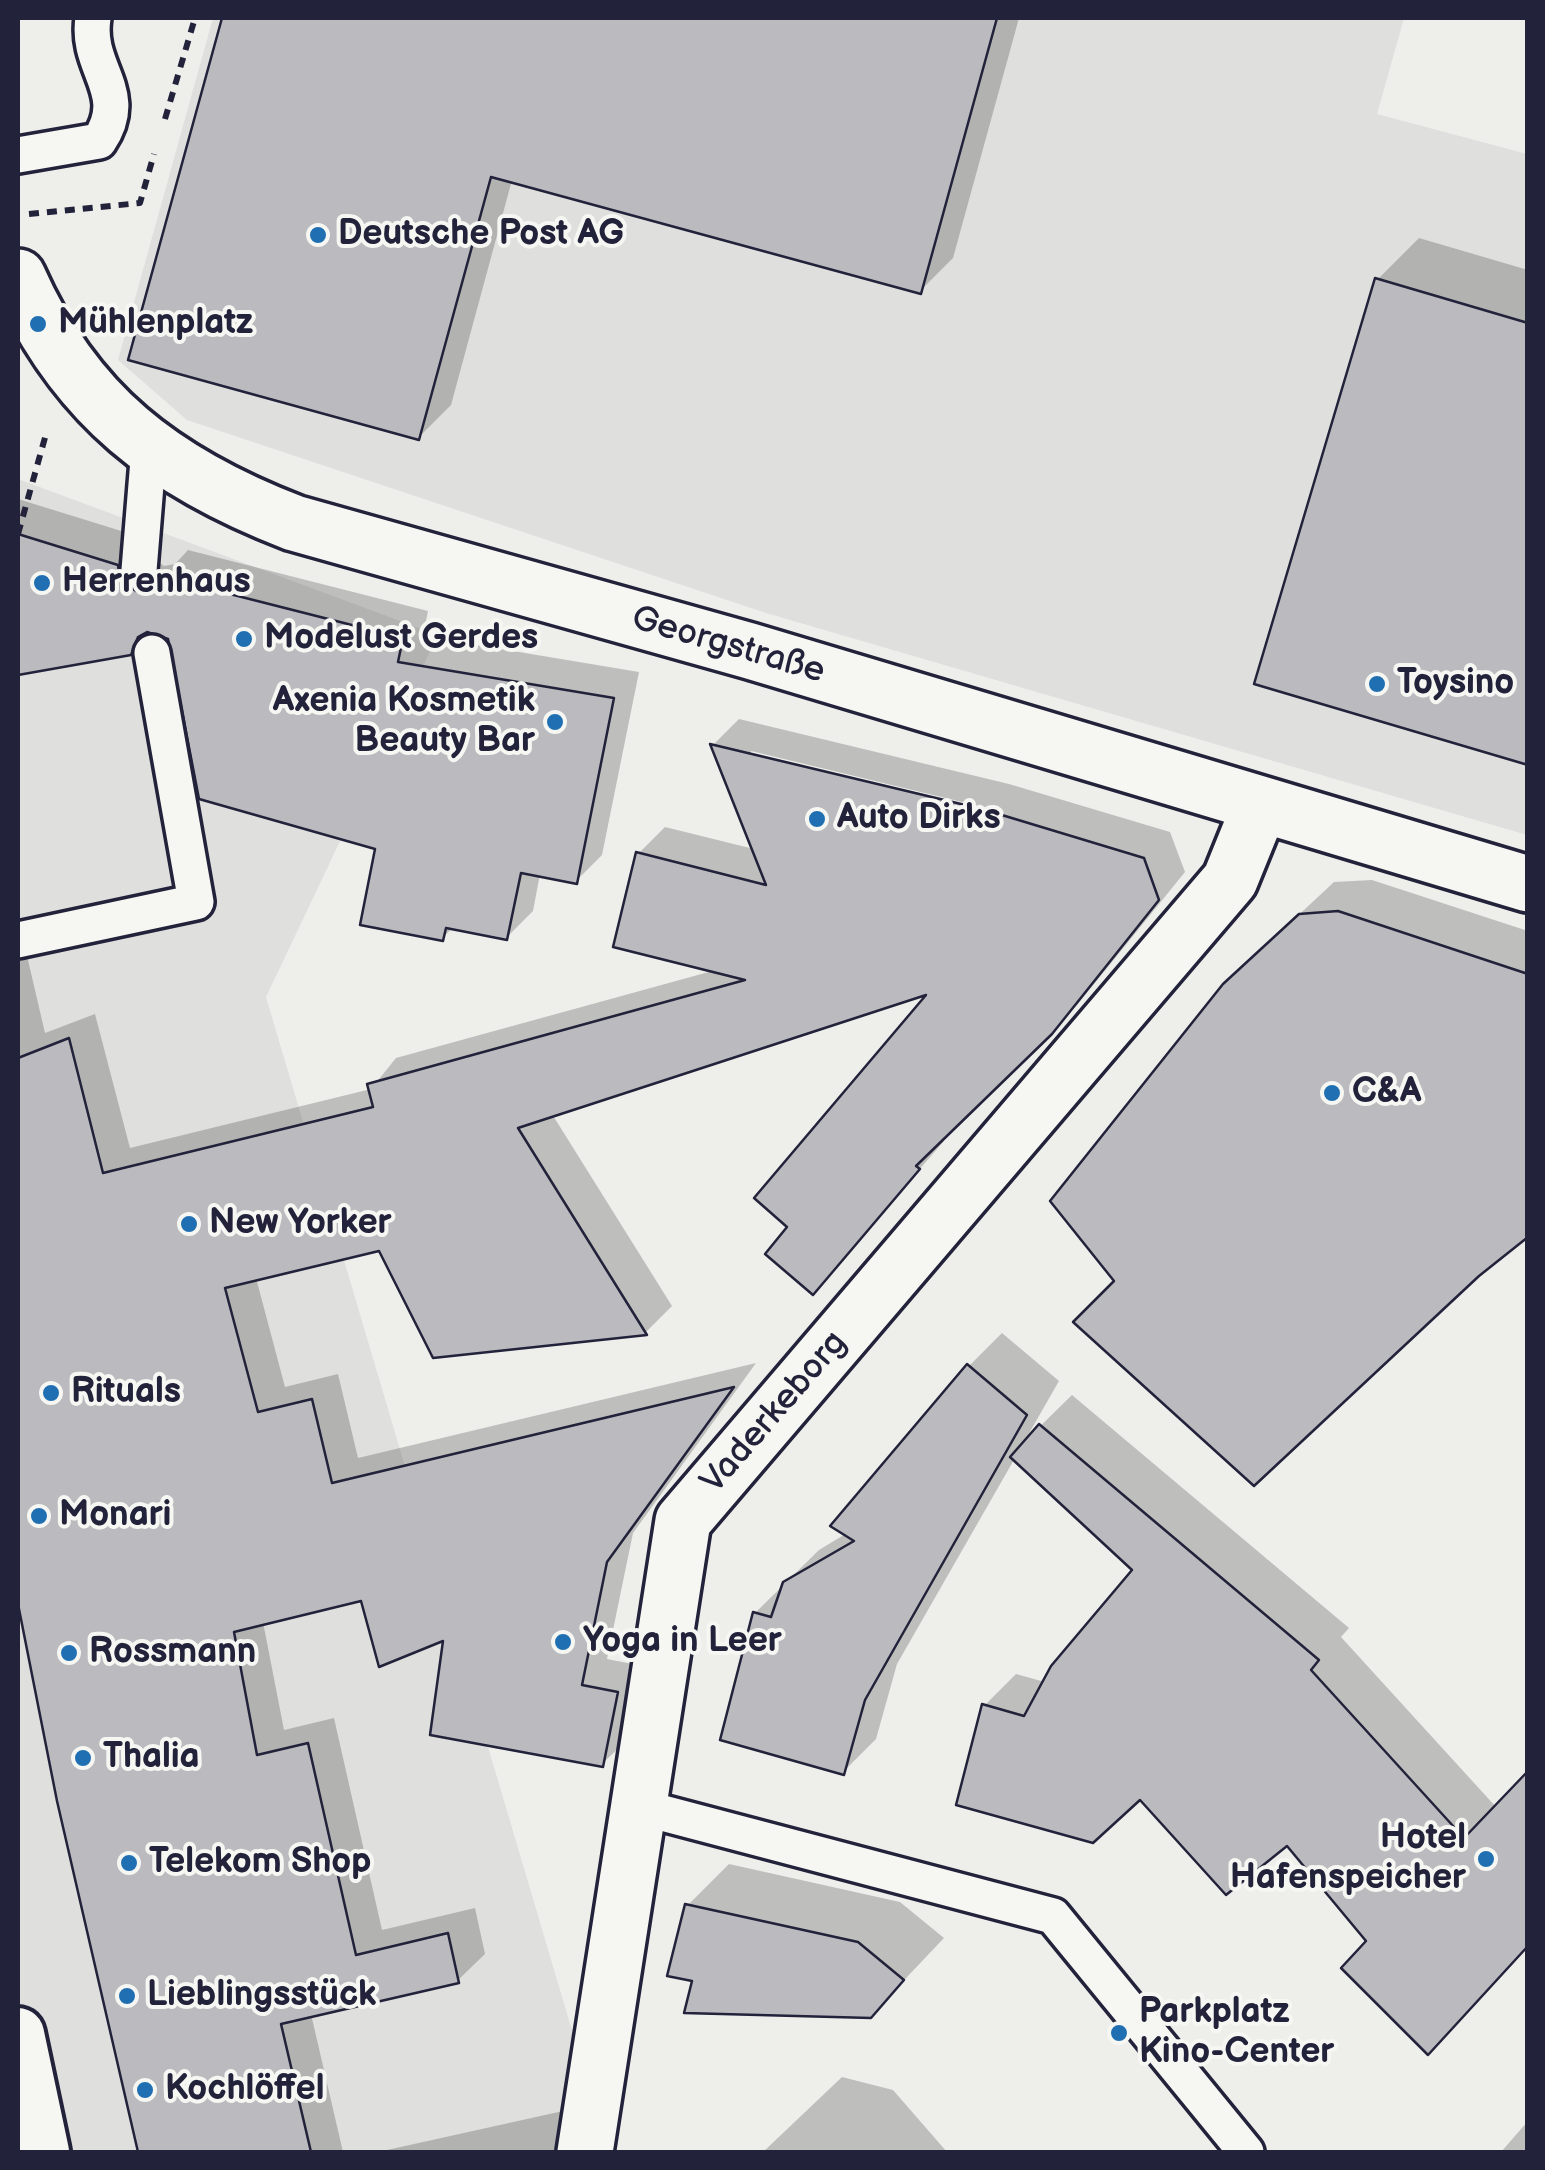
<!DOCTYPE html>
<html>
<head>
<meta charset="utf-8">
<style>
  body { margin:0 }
  #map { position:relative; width:1545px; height:2170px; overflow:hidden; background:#eeeeeb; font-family:"Balsamiq Sans",sans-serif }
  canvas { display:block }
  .frame { position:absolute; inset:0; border:20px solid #22223b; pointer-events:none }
</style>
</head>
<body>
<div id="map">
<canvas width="1545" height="2170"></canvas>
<div class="frame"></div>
</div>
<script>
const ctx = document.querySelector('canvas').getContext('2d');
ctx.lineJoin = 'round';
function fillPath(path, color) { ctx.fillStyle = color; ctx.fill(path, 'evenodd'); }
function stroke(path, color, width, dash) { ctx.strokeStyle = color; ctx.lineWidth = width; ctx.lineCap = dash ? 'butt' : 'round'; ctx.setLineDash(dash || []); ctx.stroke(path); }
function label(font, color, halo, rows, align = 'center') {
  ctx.font = font + ' "Balsamiq Sans",sans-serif'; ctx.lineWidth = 8; ctx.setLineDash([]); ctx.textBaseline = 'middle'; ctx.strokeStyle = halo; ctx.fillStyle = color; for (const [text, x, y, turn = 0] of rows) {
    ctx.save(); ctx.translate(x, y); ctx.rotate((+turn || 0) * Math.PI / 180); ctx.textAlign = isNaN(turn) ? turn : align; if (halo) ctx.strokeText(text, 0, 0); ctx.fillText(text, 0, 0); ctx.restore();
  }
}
fillPath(new Path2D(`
  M 213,18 L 1404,18 L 1377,114 L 1527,154 L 1527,835 L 766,613 L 187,420 L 118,360 Z
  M 18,479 L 438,635 L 266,997 L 608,2152 L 18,2152 Z`), '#dfdfde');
fillPath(new Path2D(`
  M 225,18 L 1019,18 L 953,258 L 920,291 L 512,180 L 451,405 L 418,438 L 131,359 Z
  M 1419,238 L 1528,270 L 1528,763 L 1378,279 Z
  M 18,499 L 144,538 L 146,553 L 164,566 L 175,564 L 188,550 L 428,611 L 423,636 L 639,672 L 602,855 L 576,881 L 540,874 L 533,911 L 506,938 L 454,927 L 442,938 L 378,847 L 161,631 L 151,632 L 130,653 L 18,673 Z
  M 739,719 L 1009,784 L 1170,832 L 1185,872 L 1077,1005 L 941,1139 L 944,1141 L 813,1292 L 791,1226 L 934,990 L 552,1114 L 672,1306 L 646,1332 L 434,1355 L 380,1248 L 256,1278 L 285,1387 L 338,1374 L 358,1458 L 756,1363 L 633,1533 L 607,1659 L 643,1666 L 629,1738 L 602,1764 L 447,1638 L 363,1598 L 263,1622 L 284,1730 L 334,1718 L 382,1930 L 475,1908 L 485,1954 L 458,1980 L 311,2014 L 343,2152 L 140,2152 L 59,1801 L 18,1593 L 18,917 L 45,1033 L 95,1014 L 130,1148 L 371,1089 L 396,1058 L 716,970 L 638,854 L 665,827 L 754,849 L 713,745 ZM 751,751 L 995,810 L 994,815 L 751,757 Z
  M 1372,880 L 1528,931 L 1528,1234 L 1117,1281 L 1259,952 L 1334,882 Z
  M 1002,1333 L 1059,1381 L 1024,1442 L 1072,1395 L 1349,1628 L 1341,1637 L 1496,1807 L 1370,1941 L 1287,1842 L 1140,1797 L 985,1705 L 1016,1674 L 1045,1682 L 1136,1569 L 1015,1458 L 897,1664 L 876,1739 L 843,1772 L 755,1613 L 819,1550 L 847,1533 L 969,1366 Z
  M 729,1864 L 900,1902 L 944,1938 L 870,2016 L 695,1979 L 687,1906 Z
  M 842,2077 L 893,2090 L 947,2152 L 763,2152 Z
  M 563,2111 L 556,2152 L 378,2152 Z
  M 1528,2121 L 1528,2152 L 1501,2152 Z`), '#0003');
const building = new Path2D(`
  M 222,18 L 997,18 L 921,294 L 491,177 L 419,440 L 128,360 Z
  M 1375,278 L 1528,323 L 1528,765 L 1254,684 Z
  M 18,534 L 118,565 L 120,580 L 136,591 L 149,589 L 159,576 L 403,638 L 398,662 L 614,698 L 577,884 L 521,873 L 507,940 L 446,928 L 443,941 L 360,925 L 375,849 L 199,799 L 168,639 L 147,632 L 138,637 L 131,655 L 18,675 Z
  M 710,744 L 982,809 L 1144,858 L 1159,900 L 1052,1034 L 916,1166 L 920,1169 L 813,1295 L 765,1254 L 787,1227 L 754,1198 L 926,995 L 518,1128 L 647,1335 L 433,1358 L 379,1251 L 225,1288 L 258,1412 L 312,1399 L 332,1483 L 734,1387 L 607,1562 L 582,1685 L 618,1692 L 603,1767 L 430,1735 L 443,1641 L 379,1667 L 361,1601 L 234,1632 L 257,1755 L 308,1743 L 356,1955 L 448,1933 L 459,1983 L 281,2024 L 311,2152 L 138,2152 L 57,1801 L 18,1604 L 18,1058 L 69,1038 L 103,1173 L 373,1107 L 367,1084 L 745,980 L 613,947 L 636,852 L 766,885 Z
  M 1338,911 L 1528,974 L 1528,1237 L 1479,1276 L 1254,1486 L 1073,1322 L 1114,1281 L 1050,1201 L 1223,984 L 1299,914 Z
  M 967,1364 L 1027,1415 L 865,1700 L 844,1775 L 720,1740 L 753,1612 L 771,1617 L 783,1582 L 854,1541 L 830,1526 Z
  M 1039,1424 L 1319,1660 L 1311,1670 L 1464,1838 L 1528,1771 L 1528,1946 L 1428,2055 L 1341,1968 L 1366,1941 L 1287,1846 L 1226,1895 L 1140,1800 L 1093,1843 L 956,1805 L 982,1704 L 1024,1716 L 1051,1666 L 1132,1570 L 1010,1457 Z
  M 685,1904 L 858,1942 L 904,1980 L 871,2018 L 684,2013 L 692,1981 L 667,1976 Z`);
fillPath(building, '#bbbbbf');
stroke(building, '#22223b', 2.5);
const service = new Path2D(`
  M 18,155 L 99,141 C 132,92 85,69 93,18
  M 139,570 L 149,448
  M 18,940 L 196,902 L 152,653
  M 636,1806 L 1053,1916 L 1246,2152`);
const pedestrian = new Path2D(`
  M 18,2034 L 43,2152`);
const minor = new Path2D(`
  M 585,2152 L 683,1521 L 1230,880 L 1260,806`);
const secondary = new Path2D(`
  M 18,277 C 75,406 164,473 294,523 L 750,651 L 1528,884`);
stroke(service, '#22223b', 42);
stroke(pedestrian, '#22223b', 60);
stroke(minor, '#22223b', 62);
stroke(secondary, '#22223b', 62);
stroke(new Path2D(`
  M 165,119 L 195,18
  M 29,214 L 140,203 L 154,154
  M 18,534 L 46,434`), '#22223b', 6, [10, 8]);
stroke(service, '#f6f6f2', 35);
stroke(pedestrian, '#f6f6f2', 52);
stroke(minor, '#f6f6f2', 55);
stroke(secondary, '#f6f6f2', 55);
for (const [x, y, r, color] of [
  [318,235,10,"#1f6fb2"],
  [38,324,10,"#1f6fb2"],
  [42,583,10,"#1f6fb2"],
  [244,639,10,"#1f6fb2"],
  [1377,684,10,"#1f6fb2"],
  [555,722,10,"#1f6fb2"],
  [817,819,10,"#1f6fb2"],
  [1332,1093,10,"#1f6fb2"],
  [189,1224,10,"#1f6fb2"],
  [51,1393,10,"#1f6fb2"],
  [39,1516,10,"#1f6fb2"],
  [563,1642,10,"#1f6fb2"],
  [69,1653,10,"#1f6fb2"],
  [83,1758,10,"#1f6fb2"],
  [1486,1859,10,"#1f6fb2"],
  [129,1863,10,"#1f6fb2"],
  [127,1996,10,"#1f6fb2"],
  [1119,2033,10,"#1f6fb2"],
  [145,2090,10,"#1f6fb2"]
]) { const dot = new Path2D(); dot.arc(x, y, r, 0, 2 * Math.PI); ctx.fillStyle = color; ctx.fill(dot); stroke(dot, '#f6f6f2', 4); }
label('bold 35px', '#22223b', '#f6f6f2', [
  ["Deutsche Post AG",338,235],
  ["Mühlenplatz",58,324],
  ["Herrenhaus",62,583],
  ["Modelust Gerdes",264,639],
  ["Toysino",1397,684],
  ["Axenia Kosmetik",535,702,"right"],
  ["Beauty Bar",535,742,"right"],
  ["Auto Dirks",837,819],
  ["C&A",1352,1093],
  ["New Yorker",209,1224],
  ["Rituals",71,1393],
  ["Monari",59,1516],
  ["Yoga in Leer",583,1642],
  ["Rossmann",89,1653],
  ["Thalia",103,1758],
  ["Hotel",1466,1839,"right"],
  ["Hafenspeicher",1466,1879,"right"],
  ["Telekom Shop",149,1863],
  ["Lieblingsstück",147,1996],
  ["Parkplatz",1139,2013],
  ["Kino-Center",1139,2053],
  ["Kochlöffel",165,2090]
], 'left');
label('35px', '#22223b', '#f6f6f2', [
  ["Georgstraße",728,646,16],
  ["Vaderkeborg",775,1413,-49]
]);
</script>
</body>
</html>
